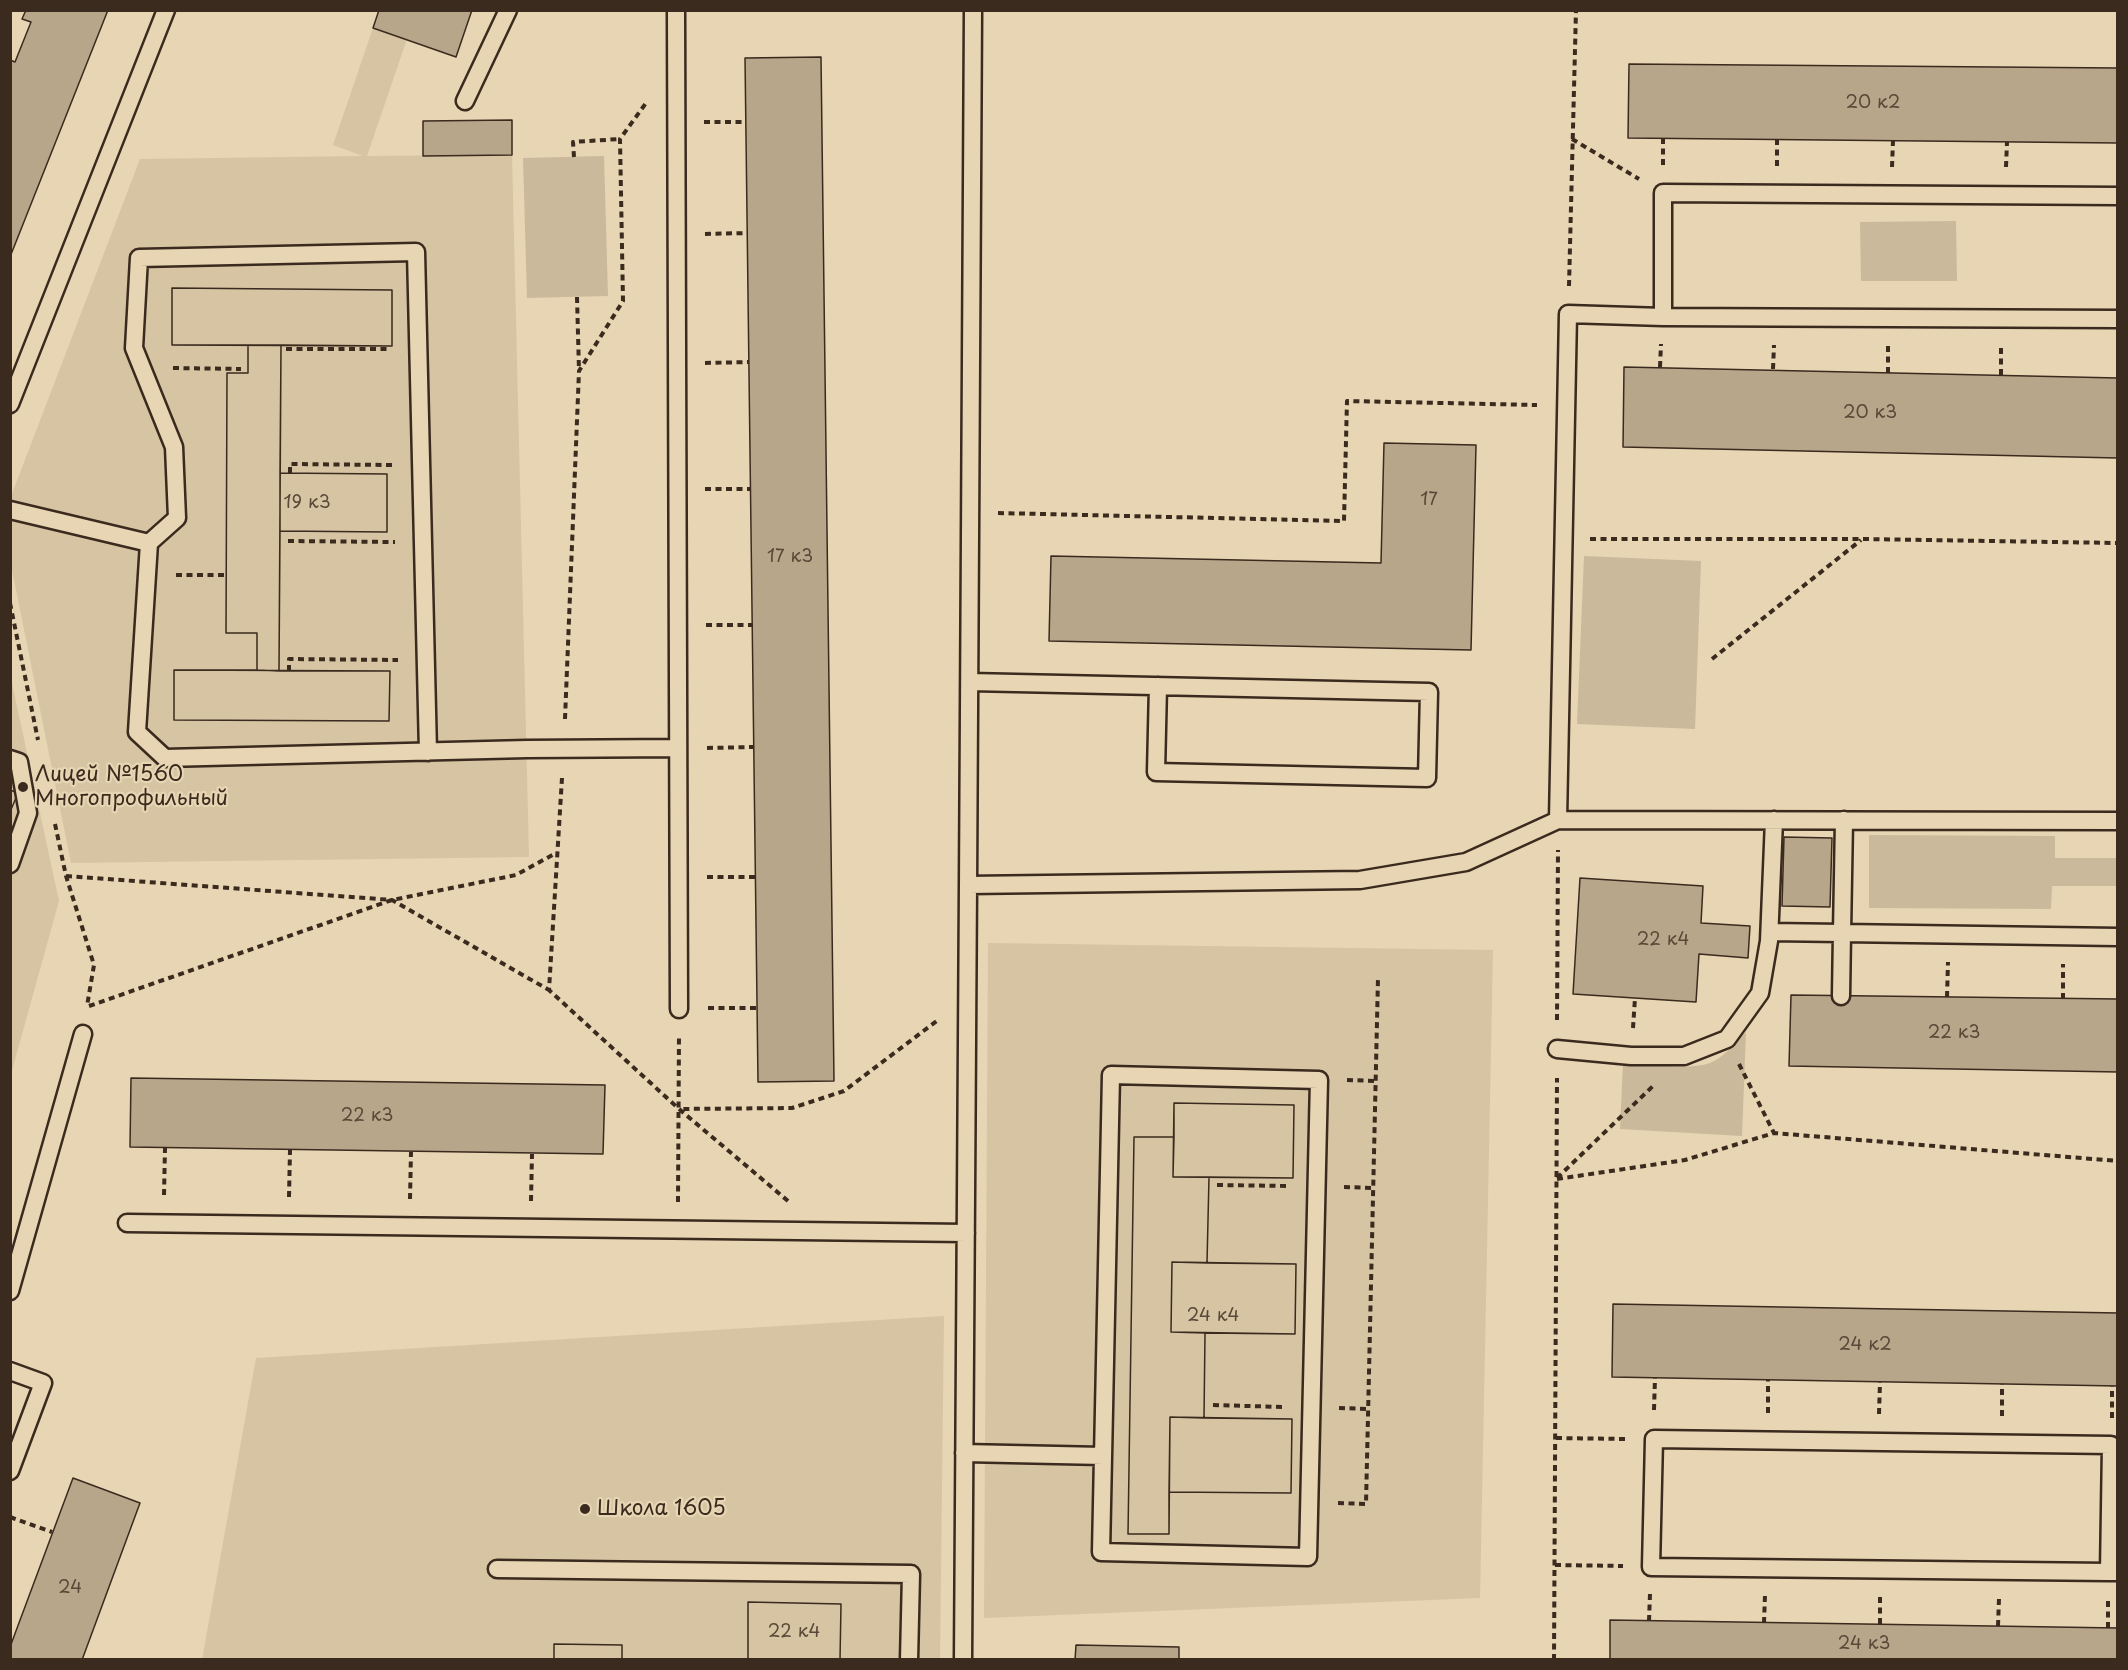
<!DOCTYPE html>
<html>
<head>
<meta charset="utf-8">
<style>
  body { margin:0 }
  #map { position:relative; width:2128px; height:1670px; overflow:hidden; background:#e7d5b3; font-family:"Playpen Sans",sans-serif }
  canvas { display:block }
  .frame { position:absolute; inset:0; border:12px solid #3b2a1e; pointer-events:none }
</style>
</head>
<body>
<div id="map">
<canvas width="2128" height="1670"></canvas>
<div class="frame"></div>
</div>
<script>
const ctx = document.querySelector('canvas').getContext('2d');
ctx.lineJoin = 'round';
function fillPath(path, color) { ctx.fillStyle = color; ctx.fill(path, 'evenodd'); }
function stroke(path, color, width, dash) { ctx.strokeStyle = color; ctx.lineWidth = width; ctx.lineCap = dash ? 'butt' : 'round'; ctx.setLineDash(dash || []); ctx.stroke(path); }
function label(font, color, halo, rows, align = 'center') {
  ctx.font = font + ' "Playpen Sans",sans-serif'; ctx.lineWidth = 4.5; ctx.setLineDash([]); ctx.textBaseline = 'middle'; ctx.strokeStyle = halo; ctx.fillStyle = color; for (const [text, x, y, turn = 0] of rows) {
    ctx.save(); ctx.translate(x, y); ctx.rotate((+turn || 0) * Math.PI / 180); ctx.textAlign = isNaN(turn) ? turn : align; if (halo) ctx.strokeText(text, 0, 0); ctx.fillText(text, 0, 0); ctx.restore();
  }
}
fillPath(new Path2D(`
  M 373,28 L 407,39 L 367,156 L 512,155 L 529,857 L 71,863 L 11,565 L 10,499 L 140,159 L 363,156 L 333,145 Z
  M 10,674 L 59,901 L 11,1074 L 10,1074 Z
  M 988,943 L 1493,950 L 1480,1598 L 984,1618 Z
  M 944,1316 L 940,1659 L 202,1660 L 256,1358 Z`), '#d6c4a3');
fillPath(new Path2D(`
  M 604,156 L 608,296 L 527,298 L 523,158 Z
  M 1956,221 L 1957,281 L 1861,281 L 1860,222 Z
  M 1584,556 L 1701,561 L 1695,729 L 1577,724 Z
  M 1869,835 L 2055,836 L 2055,858 L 2117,858 L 2117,886 L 2052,886 L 2051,909 L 1869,908 Z
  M 1746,1032 L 1742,1136 L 1620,1129 L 1623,1062 C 1646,1064 1685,1070 1707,1064 C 1720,1061 1737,1042 1746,1032 Z`), '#cbb99b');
const building = new Path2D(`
  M 26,10 L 108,10 L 10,257 L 10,60 L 15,62 L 31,22 L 22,19 Z
  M 379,10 L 472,10 L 456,57 L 373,28 Z
  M 821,57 L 834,1081 L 758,1082 L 745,58 Z
  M 1629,64 L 2118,68 L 2118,143 L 1628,138 Z
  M 512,120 L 512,155 L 423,156 L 423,121 Z
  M 172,288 L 392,290 L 392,346 L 281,345 L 280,473 L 387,474 L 387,532 L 280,531 L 279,671 L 390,671 L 389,721 L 174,720 L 174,670 L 257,670 L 257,633 L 226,633 L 227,373 L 248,373 L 248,345 L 172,345 Z
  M 172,288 L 392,290 L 392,346 L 172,345 Z
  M 248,345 L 281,345 L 279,671 L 257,670 L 257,633 L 226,633 L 227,373 L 248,373 Z
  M 1624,367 L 2118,378 L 2118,458 L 1623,447 Z
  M 1384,443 L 1476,445 L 1471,650 L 1049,641 L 1051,556 L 1381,563 Z
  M 280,473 L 387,474 L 387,532 L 280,531 Z
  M 174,670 L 390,671 L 389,721 L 174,720 Z
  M 10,790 L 18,793 L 10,812 Z
  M 10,790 L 18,793 L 10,812 Z
  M 1784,837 L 1832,838 L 1830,907 L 1782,906 Z
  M 1580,878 L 1703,886 L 1701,923 L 1750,926 L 1748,958 L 1699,954 L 1696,1002 L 1573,994 Z
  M 1791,995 L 2118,999 L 2118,1072 L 1789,1066 Z
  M 131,1078 L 605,1085 L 603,1154 L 130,1147 Z
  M 1174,1103 L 1294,1105 L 1293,1178 L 1209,1177 L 1207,1263 L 1296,1264 L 1295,1334 L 1205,1333 L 1204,1418 L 1292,1419 L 1291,1493 L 1169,1492 L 1169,1534 L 1128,1534 L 1134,1137 L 1174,1137 Z
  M 1174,1103 L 1294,1105 L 1293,1178 L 1173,1177 Z
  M 1134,1137 L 1174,1137 L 1173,1177 L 1209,1177 L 1207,1263 L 1172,1262 L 1171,1332 L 1205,1333 L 1204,1418 L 1170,1417 L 1169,1534 L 1128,1534 Z
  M 1172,1262 L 1296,1264 L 1295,1334 L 1171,1332 Z
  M 1613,1304 L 2118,1313 L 2118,1386 L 1612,1377 Z
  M 1170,1417 L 1292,1419 L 1291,1493 L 1169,1492 Z
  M 73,1478 L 140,1503 L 82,1660 L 10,1660 L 10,1647 Z
  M 748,1602 L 841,1604 L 840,1660 L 748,1660 Z
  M 748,1602 L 841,1604 L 840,1660 L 748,1660 Z
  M 1610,1620 L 2118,1628 L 2118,1660 L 1610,1660 Z
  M 554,1644 L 622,1645 L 622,1660 L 554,1660 Z
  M 554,1644 L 622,1645 L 622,1660 L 554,1660 Z
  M 1076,1645 L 1179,1647 L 1179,1660 L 1075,1660 Z`);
fillPath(building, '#b7a689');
stroke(building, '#3b2a1e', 1.5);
const lane = new Path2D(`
  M 676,10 L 679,1009
  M 465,101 L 508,10
  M 1663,317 L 1663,193 L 2118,196
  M 10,404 L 166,10
  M 10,510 L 149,543 L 137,732 L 165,758 L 527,749 L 678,748
  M 149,543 L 177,518 L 174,447 L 134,348 L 139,258 L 416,252 L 428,752
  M 970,682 L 1429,692 L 1427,778 L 1156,772 L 1158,686
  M 10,759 L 19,762 L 28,813 L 10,864
  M 1558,820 L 1568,314 L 1663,317 L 2118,319
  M 1844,820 L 1842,933 L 2118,937
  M 968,885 L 973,10
  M 1770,932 L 1842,933 L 1841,996
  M 1557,1049 L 1631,1056 L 1684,1056 L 1727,1039 L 1760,993 L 1769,941 L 1774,820
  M 1111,1075 L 1319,1080 L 1308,1557 L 1101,1552 Z
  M 127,1223 L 966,1233
  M 10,1291 L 83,1034
  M 10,1371 L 43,1383 L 10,1471
  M 964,1453 L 1103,1456
  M 497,1569 L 911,1574 L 909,1660
  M 2109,1572 L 2111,1445 L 1654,1439 L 1651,1567 L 2109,1572 L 2118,1572
  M 963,1660 L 968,885 L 1360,880 L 1466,862 L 1558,820 L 2118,821`);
stroke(lane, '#3b2a1e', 21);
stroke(new Path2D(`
  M 704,122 L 746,122
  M 1663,138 L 1663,165
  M 1572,139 L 1639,179
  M 574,157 L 573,142 L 620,139
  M 1777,166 L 1777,139
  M 1892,167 L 1893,141
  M 2006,167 L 2007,142
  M 705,234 L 748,233
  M 1569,286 L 1576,10
  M 577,297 L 579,371
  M 286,349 L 390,349
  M 705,363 L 749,362
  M 1660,367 L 1661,344
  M 173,368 L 241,369
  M 1773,369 L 1774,345
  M 1888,373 L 1888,346
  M 2001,375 L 2001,346
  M 290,473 L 290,464 L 393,465
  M 705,489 L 751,489
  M 998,513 L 1344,521 L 1347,401 L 1537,405
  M 1590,539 L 1862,539 L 2118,543
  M 288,541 L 395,542
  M 176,575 L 226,575
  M 10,603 L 38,740
  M 706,625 L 753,625
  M 1712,659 L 1861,540
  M 289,671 L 289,659 L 398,660
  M 565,719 L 579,371 L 623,301 L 620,139 L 646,103
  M 707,748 L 754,747
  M 562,778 L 549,990 L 679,1109
  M 55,824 L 66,876 L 94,965 L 87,1006
  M 66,876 L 392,900 L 549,990
  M 707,877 L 756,877
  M 1947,997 L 1948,962
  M 2063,999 L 2063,964
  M 89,1006 L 392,900 L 516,875 L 556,853
  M 708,1008 L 757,1008
  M 1557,1020 L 1558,850
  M 1633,1028 L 1635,998
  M 1739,1064 L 1774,1133
  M 1347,1080 L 1376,1081
  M 1557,1178 L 1653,1086
  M 1557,1179 L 1685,1160 L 1774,1133 L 2118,1161
  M 1217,1185 L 1289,1186
  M 1344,1187 L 1373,1188
  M 164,1195 L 165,1148
  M 289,1197 L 290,1150
  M 410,1199 L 411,1152
  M 531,1201 L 532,1154
  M 788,1201 L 679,1109 L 792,1108 L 844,1091 L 938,1020
  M 678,1202 L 679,1035
  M 1213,1405 L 1283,1407
  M 1339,1408 L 1368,1409
  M 1654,1410 L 1655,1378
  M 1768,1413 L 1768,1380
  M 1879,1414 L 1880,1382
  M 2002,1416 L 2002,1384
  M 2112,1418 L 2112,1386
  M 1556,1438 L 1627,1439
  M 1338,1503 L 1366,1504 L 1378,978
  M 10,1517 L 52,1532
  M 1555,1565 L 1623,1566
  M 1649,1621 L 1650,1594
  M 1764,1623 L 1765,1595
  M 1880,1624 L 1880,1597
  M 1998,1626 L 1999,1598
  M 2108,1628 L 2108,1600
  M 10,1644 L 11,1645
  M 1554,1660 L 1557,1078`), '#3b2a1e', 4, [6, 4.5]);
stroke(lane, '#e7d5b3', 16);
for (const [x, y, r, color] of [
  [23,787,6,"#3b2a1e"],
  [585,1509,6,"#3b2a1e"]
]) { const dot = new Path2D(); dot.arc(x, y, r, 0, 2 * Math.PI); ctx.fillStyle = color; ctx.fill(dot); stroke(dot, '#e7d5b3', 2); }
label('18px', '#5a4939', null, [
  ["20 к2",1873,103],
  ["20 к3",1870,413],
  ["17",1429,500],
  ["19 к3",307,503],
  ["17 к3",790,557],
  ["22 к4",1663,940],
  ["22 к3",1954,1033],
  ["22 к3",367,1116],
  ["24 к4",1213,1316],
  ["24 к2",1865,1345],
  ["24",70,1588],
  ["22 к4",794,1632],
  ["24 к3",1864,1644]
]);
label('21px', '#3b2a1e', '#e7d5b3', [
  ["Лицей №1560",35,775],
  ["Многопрофильный",35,799],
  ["Школа 1605",597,1509]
], 'left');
</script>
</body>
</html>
